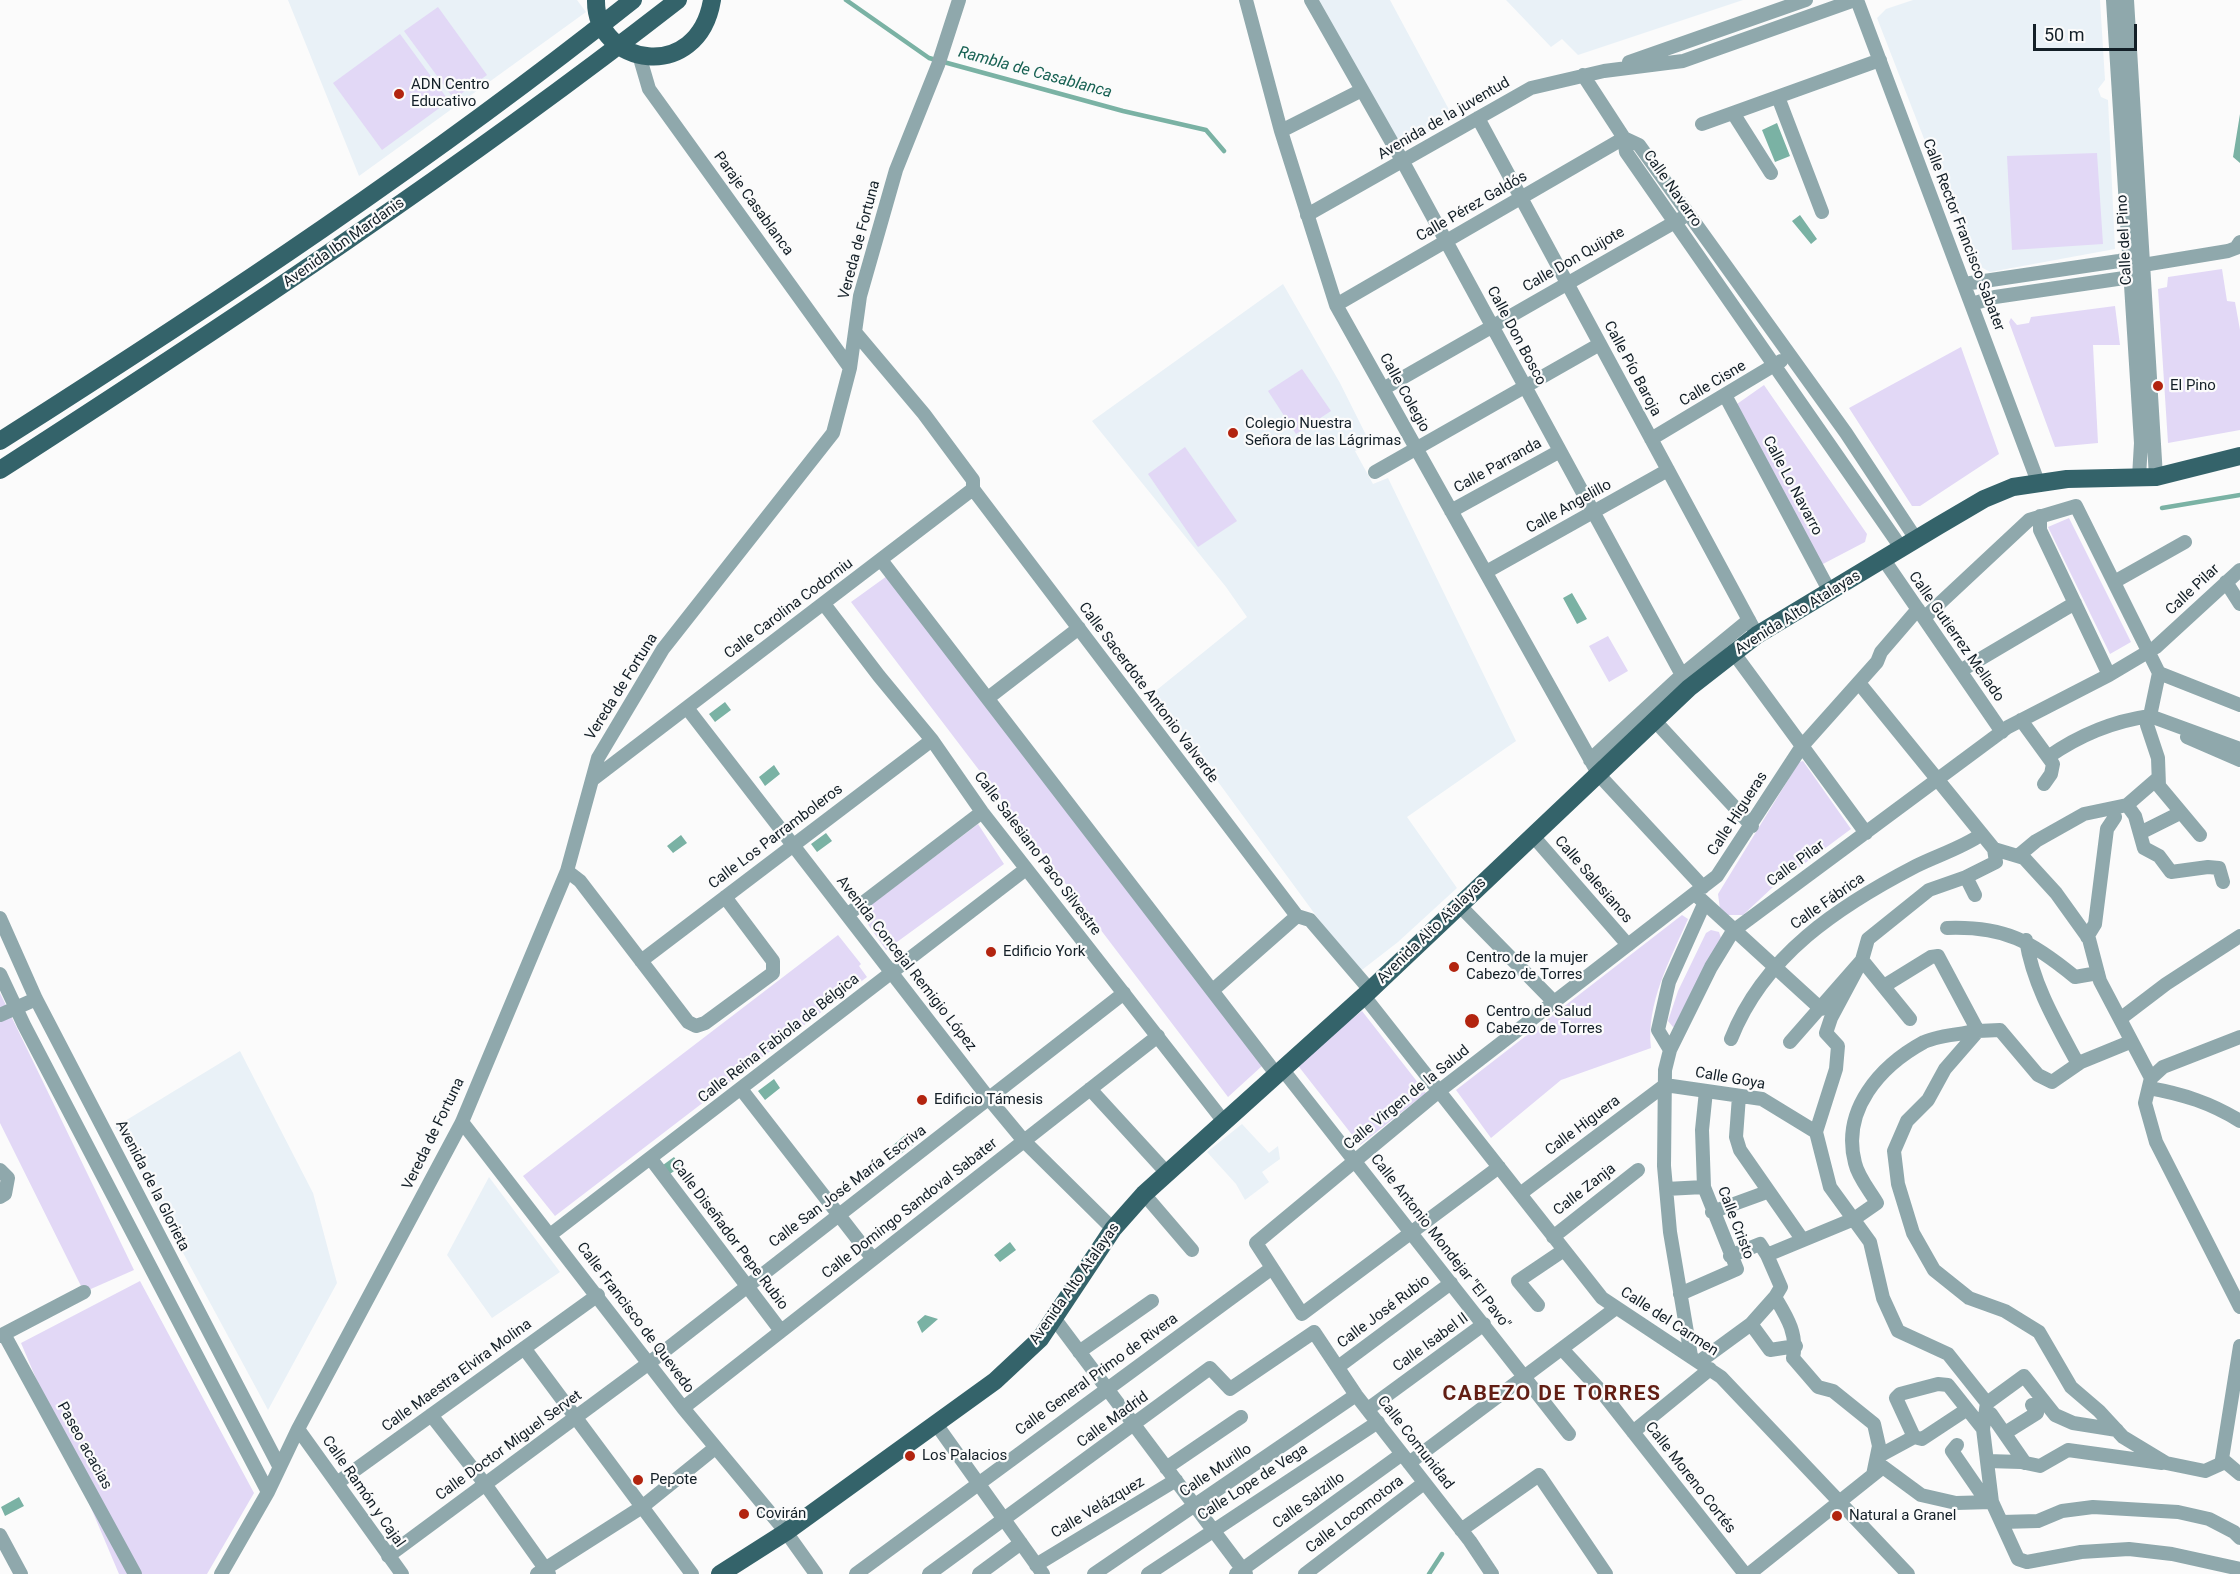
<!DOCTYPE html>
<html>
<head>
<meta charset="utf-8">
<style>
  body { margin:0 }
  #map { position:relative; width:2240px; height:1574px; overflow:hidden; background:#fbfbfb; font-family:Roboto,sans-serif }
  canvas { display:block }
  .scale { position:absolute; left:2033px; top:24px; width:104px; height:27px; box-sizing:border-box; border:3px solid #131f27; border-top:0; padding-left:8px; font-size:18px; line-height:21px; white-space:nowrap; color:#131f27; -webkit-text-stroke:4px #fbfbfb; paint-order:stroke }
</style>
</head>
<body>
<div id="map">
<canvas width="2240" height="1574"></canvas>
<div class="scale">50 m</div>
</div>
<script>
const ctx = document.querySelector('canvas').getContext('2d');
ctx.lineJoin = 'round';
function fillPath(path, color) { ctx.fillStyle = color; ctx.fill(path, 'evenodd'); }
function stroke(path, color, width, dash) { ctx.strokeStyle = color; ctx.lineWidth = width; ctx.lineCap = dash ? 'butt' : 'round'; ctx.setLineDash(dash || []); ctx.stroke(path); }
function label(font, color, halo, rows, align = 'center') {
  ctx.font = font + ' Roboto,sans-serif'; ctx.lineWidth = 4.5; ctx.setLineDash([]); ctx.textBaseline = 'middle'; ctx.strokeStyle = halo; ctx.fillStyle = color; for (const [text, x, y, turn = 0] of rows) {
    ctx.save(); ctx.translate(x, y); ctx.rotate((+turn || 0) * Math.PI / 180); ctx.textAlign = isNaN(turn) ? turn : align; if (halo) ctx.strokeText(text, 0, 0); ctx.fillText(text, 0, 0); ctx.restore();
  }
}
fillPath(new Path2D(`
  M 288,0 L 577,0 L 586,12 L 359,176 Z
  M 1319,0 L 1390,0 L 1453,117 L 1402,148 Z
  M 1506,0 L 1743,0 L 1578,55 L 1562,39 L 1551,47 Z
  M 1913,0 L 2100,0 L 2105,80 L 2098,89 L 2101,97 L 2108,100 L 2115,249 L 1990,272 L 1972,262 L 1877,18 L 1886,9 Z
  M 1283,284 L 1340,383 L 1370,443 L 1355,451 L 1373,484 L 1388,478 L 1516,741 L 1407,817 L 1457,888 L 1398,942 L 1358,973 L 1153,693 L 1247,617 L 1226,587 L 1092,421 Z
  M 240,1051 L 313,1193 L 337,1283 L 268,1410 L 115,1127 Z
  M 1242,1124 L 1269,1153 L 1278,1146 L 1280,1159 L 1262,1172 L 1269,1182 L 1245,1200 L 1236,1184 L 1207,1152 Z
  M 489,1177 L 560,1272 L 492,1318 L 447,1255 Z`), '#e9f1f7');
fillPath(new Path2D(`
  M 438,7 L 487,75 L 454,99 L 404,31 Z
  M 400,34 L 449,101 L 382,150 L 333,83 Z
  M 2097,153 L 2103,244 L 2012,250 L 2007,156 Z
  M 2222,269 L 2227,301 L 2235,302 L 2240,330 L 2240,430 L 2168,443 L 2158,289 L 2167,287 L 2168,277 Z
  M 2115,306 L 2120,345 L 2093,345 L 2098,443 L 2055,447 L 2009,322 L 2011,318 L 2017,325 L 2029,323 L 2031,317 Z
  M 1961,347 L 1999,454 L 1920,506 L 1912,506 L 1849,408 Z
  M 1302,369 L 1331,411 L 1296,434 L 1268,391 Z
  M 1764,385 L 1867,534 L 1865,542 L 1821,565 L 1737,404 Z
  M 1185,447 L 1237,521 L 1198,547 L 1148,474 Z
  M 2069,518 L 2131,642 L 2110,654 L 2048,527 Z
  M 887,576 L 1262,1066 L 1228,1097 L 851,602 Z
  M 1608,636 L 1628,671 L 1609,682 L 1589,646 Z
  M 1803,761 L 1851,829 L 1773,887 L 1743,915 L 1728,915 L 1720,909 L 1718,894 L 1799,762 Z
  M 978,824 L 1004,864 L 886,950 L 860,913 Z
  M 1682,915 L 1688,919 C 1670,960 1646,1003 1651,1048 L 1561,1080 L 1491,1138 L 1456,1090 Z
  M 1711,930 L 1719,932 L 1722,941 L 1676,1026 L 1673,1027 L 1668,1021 L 1678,991 L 1706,933 Z
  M 838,935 L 861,964 L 859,966 L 867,977 L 555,1216 L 523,1176 Z
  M 0,993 L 134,1270 L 84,1292 L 0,1123 Z
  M 1362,1011 L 1426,1093 L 1360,1145 L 1296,1063 Z
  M 140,1281 L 254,1493 L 207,1574 L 119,1574 L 21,1343 Z`), '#e2d8f6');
fillPath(new Path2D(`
  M 2240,114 L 2240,163 L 2233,157 Z
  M 1777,123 L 1790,156 L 1775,162 L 1762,130 Z
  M 1800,215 L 1817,239 L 1811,244 L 1792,221 Z
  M 1572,593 L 1587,619 L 1577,624 L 1563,598 Z
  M 725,702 L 731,710 L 715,722 L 709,714 Z
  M 774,765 L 780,774 L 765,786 L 759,777 Z
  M 826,833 L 832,841 L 817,852 L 811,844 Z
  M 681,835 L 687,843 L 673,853 L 667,846 Z
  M 774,1079 L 780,1088 L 765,1100 L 758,1091 Z
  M 905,1135 L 913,1145 L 898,1156 L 891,1147 Z
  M 674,1157 L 681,1166 L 670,1174 L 663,1165 Z
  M 1010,1242 L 1016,1250 L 1000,1262 L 994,1255 Z
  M 925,1315 L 938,1319 L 922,1333 L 917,1322 Z
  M 19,1497 L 24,1506 L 5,1516 L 1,1507 Z`), '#7ab2a4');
stroke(new Path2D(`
  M 846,0 L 929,58 L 1123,111 L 1206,130 L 1224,151
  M 2162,508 L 2240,495
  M 1429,1574 L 1442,1554`), '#7ab2a4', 4.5);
stroke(new Path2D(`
  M 1246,0 L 1281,131 L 1336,305 L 1599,775 L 1703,887
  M 1311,0 L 1403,162 L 1689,688
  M 1857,0 L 2038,482
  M 2113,0 L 2141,443 L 2139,477
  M 2127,0 L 2156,477
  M 639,55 L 649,89 L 850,368
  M 1629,62 L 1806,0
  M 1583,75 L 1624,138 L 1626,152 L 1902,549
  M 1778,97 L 1822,212
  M 1733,113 L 1771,173
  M 1478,118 L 1757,635
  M 1702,124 L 1880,60
  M 1281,131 L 1362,90
  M 1624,138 L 1639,145 L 1846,433 L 1916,539
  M 1307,215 L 1531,88 L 1604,71 L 1683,61 L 1855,0
  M 1964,284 L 2119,261 L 2130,259 L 2136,262
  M 1972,304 L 1995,297 L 2131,277 L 2143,265 L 2228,251 L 2236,248 L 2240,242
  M 1336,305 L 1624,138
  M 855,332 L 924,414 L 973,480 L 973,489
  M 1383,389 L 1682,218
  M 1726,397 L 1830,592
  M 1651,439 L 1781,361
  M 1375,472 L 1600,344
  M 973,489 L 1297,916
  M 1451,511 L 1560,451
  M 2040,516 L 2040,530 L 2109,675
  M 881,560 L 1277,1075
  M 1884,560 L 2002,732
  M 1486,572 L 1668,470
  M 2114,582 L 2185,542
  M 2226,582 L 2240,604
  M 824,604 L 879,676 L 932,740 L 982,812 L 1225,1123
  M 1924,618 L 2029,520 L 2076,506 L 2159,673 L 2240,705
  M 1733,652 L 1866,833
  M 1960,671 L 2075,603
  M 2159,673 L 2150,716 L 2240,749
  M 1859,683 L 1994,849 L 2024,858 L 2056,893 L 2089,939 L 2100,981 L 2151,1078 L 2145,1103 L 2156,1142 L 2240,1307
  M 988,698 L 1079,628
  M 687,708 L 990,1100 L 1024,1141 L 1113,1229
  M 2021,720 L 2053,764 L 2051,774 L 2044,784
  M 1655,721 L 1752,826
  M 2187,737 L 2240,760
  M 2048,757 C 2078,736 2114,721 2150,716 L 2147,725 L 2158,758 L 2159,786 L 2200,835
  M 1590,760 L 1682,675 L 1749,620
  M 592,780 L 973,489
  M 2127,805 L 2135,816 L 2144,848 L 2159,856 L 2171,872 L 2208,867 L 2219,868 L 2223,882
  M 2140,833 L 2180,813
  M 1533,836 L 1628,945
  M 2018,856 L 2036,841 L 2084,814 L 2127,805 L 2157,779
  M 567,871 L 580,881 L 688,1022 L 696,1026 L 705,1023 L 773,973 L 773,961 L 725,897
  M 1695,894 L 1821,1009
  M 1975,895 L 1966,877 L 1996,862 L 1994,849
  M 1459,905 L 1554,1002
  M 847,915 L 982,812
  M 1297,916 L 1310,920 L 1370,990
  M 0,918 L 36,999 L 279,1466
  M 1947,928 C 2005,926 2031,941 2075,977 L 2098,973
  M 2087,937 L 2095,924 L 2107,829 L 2115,817 L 2112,809
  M 2026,940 C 2033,985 2057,1025 2078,1064
  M 641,961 L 932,740
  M 0,974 L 24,1025 L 268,1492
  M 1213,990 L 1297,916
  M 1364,996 L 1602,1298 L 1721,1377 L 1908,1574
  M 0,1015 L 36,999
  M 1910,1019 L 1862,960 L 1831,1018 L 1826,1033 L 1838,1046 L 1836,1069 L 1816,1132 L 1830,1187 L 1870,1242 L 1883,1298 L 1898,1331 L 1948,1354 L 1987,1403 L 1983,1429 L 1992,1502
  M 2120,1019 L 2166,984 L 2240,936
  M 1731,1039 C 1764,955 1839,906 1916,866 C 1938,855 1962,848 1982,834
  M 1790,1042 L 1862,960 L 1868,939 L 1929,890 L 1966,877
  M 2130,1042 L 2081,1062 L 2052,1082 L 2038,1075 L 2000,1030 L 1978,1031 L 1945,1069 L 1928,1100 L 1907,1121 L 1894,1151 L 1898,1184 L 1913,1233 L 1934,1270 L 1969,1298 L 2005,1311 L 2039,1332 L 2071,1387 L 2099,1411 L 2123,1437 L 2166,1463 L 2205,1471 L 2225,1462
  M 1670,1050 L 1658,1030 L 1669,982 L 1704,904
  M 1283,1070 L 1569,1434
  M 2151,1078 L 2163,1067 L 2240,1037
  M 2149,1088 C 2183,1094 2211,1103 2240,1121
  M 741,1089 L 873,1259
  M 1090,1089 L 1167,1173
  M 1739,1096 L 1736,1137 L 1740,1150 L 1802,1239
  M 462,1122 L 683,1408 L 786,1532 L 816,1574
  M 651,1159 L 781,1331
  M 1499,1167 L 1302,1314 L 1256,1243 L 1439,1091 L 1717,876 L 1802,746 L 1877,662 L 1881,652 L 1918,609
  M 0,1170 L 8,1178 L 5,1194 L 0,1197
  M 1666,1189 L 1704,1187
  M 1144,1194 L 1192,1250
  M 1520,1194 L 1665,1085 L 1762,1099 L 1816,1132
  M 1712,1212 L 1767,1192
  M 550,1235 L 1026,869
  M 1553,1237 L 1638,1170
  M 1730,1256 L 1760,1244 L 1767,1255
  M 1680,1294 L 1737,1269 L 1704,1187 L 1702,1130 L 1706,1091
  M 1775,1297 L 1781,1287 L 1767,1255 L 1854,1219 L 1877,1203 C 1870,1191 1858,1177 1855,1163 C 1841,1110 1880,1066 1924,1042 C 1939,1035 1962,1034 1978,1031 L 1938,956 L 1931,957 L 1884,986
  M 1538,1305 L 1518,1281 L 1564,1250
  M 1054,1318 L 1246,1574
  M 1751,1324 L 1770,1350 L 1796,1346
  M 4,1334 L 135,1574
  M 0,1336 L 84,1292
  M 2240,1346 L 2222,1459 L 2240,1474
  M 524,1348 L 692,1574
  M 1562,1349 L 1600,1390 L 1745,1574
  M 1079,1352 L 1152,1301
  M 1691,1356 L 1670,1232 L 1664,1166 L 1665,1070 L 1670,1050 L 1711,967 L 1733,931 L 2008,727 L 2109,675 L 2156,647 L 2240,570
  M 1699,1362 L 1751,1324 L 1775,1297 C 1787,1317 1798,1334 1793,1358 L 1818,1387 L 1833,1391 L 1874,1424 L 1879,1446 L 1873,1475
  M 1338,1367 L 1451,1283
  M 1987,1403 L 2024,1376 L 2055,1415 L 2073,1423 L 2117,1430
  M 683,1408 L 1158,1036
  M 1368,1409 L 1484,1324
  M 1987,1414 L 1991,1414 L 2025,1463
  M 431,1415 L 485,1484 L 549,1574
  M 936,1424 L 1043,1574
  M 298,1429 L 402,1574
  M 1633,1432 L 1710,1369
  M 2005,1433 L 2037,1413 L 2032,1405
  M 1914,1437 L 1922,1439 L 1966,1410
  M 1957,1445 L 1952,1451 L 1987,1502
  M 1877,1457 L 1914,1437 L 1896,1398 L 1900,1394 L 1938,1384 L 1948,1385 L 1983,1429
  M 1987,1461 L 2021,1462 L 2040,1466 L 2068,1450 L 2162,1463
  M 1409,1463 L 1616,1308
  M 1166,1468 L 1241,1417
  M 337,1483 L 598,1295
  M 2002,1522 L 2038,1521 L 2062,1511 L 2093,1507 L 2178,1512 L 2209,1519 L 2234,1532 L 2240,1538
  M 1461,1530 L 1539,1475 L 1606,1574
  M 0,1535 L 21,1574
  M 388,1556 L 649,1363 L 1124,993
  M 1036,1565 L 1176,1480
  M 221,1574 L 268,1492 L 298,1429 L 462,1122 L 567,871 L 598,758 L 663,649 L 833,433 L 850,368 L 860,296 L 896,170 L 938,65 L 959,0
  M 537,1574 L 642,1507 L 715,1448
  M 856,1574 L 1272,1268
  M 929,1574 L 1210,1368 L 1230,1389 L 1314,1332 L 1356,1395 L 1470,1541 L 1492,1574
  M 979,1574 L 1021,1543
  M 1094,1574 L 1356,1395
  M 1148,1574 L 1378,1422
  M 1236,1574 L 1402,1454
  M 1305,1574 L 1424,1483
  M 1749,1574 L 1883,1467 L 1921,1495 L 1956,1503 L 1992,1502 L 2018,1559 L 2027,1562 L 2081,1552 L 2129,1549 L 2172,1554 L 2240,1569`), '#8fa8ac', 14);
stroke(new Path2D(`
  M 596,0 C 595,66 698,84 712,0
  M 0,441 C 217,303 432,160 633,0
  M 0,470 C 231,321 461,169 678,0
  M 720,1574 L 786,1532 L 995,1381 L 1040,1339 L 1113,1229 L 1144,1194 L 1364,996 L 1689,688 L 1757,635 L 1938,526 L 1984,499 L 2013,487 L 2067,479 L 2156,477 L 2240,456`), '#34636a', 18);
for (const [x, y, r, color] of [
  [399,94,6,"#b2240f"],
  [2158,386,6,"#b2240f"],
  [1233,433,6,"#b2240f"],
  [991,952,6,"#b2240f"],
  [1454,967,6,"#b2240f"],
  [1472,1021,8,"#b2240f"],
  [922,1100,6,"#b2240f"],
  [910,1456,6,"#b2240f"],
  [638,1480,6,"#b2240f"],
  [744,1514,6,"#b2240f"],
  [1837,1516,6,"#b2240f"]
]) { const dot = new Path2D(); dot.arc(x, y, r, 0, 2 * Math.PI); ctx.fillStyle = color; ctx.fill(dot); stroke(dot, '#fbfbfb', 2); }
label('15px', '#131f27', '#fbfbfb', [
  ["ADN Centro",411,85],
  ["Educativo",411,102],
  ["El Pino",2170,386],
  ["Colegio Nuestra",1245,424],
  ["Señora de las Lágrimas",1245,441],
  ["Edificio York",1003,952],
  ["Centro de la mujer",1466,958],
  ["Cabezo de Torres",1466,975],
  ["Centro de Salud",1486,1012],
  ["Cabezo de Torres",1486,1029],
  ["Edificio Támesis",934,1100],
  ["Los Palacios",922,1456],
  ["Pepote",650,1480],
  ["Covirán",756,1514],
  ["Natural a Granel",1849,1516]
], 'left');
label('15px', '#131f27', '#fbfbfb', [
  ["Avenida de la juventud",1444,119,-30],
  ["Calle Navarro",1672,189,55],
  ["Paraje Casablanca",753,204,54],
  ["Calle Pérez Galdós",1472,207,-30],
  ["Calle Rector Francisco Sabater",1963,235,69],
  ["Vereda de Fortuna",860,240,-75],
  ["Calle del Pino",2125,240,-93],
  ["Avenida Ibn Mardanis",344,243,-35],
  ["Calle Don Quijote",1574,260,-30],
  ["Calle Don Bosco",1516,336,62],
  ["Calle Pío Baroja",1632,369,62],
  ["Calle Cisne",1713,384,-31],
  ["Calle Colegio",1404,393,61],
  ["Calle Parranda",1498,466,-29],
  ["Calle Lo Navarro",1792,486,62],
  ["Calle Angelillo",1569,507,-29],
  ["Calle Pilar",2193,590,-43],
  ["Calle Carolina Codorniu",789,609,-37],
  ["Avenida Alto Atalayas",1798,613,-32],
  ["Calle Gutierrez Mellado",1956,637,55],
  ["Vereda de Fortuna",622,687,-58],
  ["Calle Sacerdote Antonio Valverde",1148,693,53],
  ["Calle Higueras",1738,814,-57],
  ["Calle Los Parramboleros",776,837,-37],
  ["Calle Salesiano Paco Silvestre",1037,854,53],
  ["Calle Pilar",1796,864,-36],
  ["Calle Salesianos",1593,880,49],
  ["Calle Fábrica",1828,902,-35],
  ["Avenida Alto Atalayas",1432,931,-44],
  ["Avenida Concejal Remigio López",906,964,52],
  ["Calle Reina Fabiola de Bélgica",779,1039,-38],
  ["Calle Goya",1730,1079,10],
  ["Calle Virgen de la Salud",1407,1098,-39],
  ["Calle Higuera",1583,1126,-37],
  ["Vereda de Fortuna",434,1134,-64],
  ["Avenida de la Glorieta",152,1186,63],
  ["Calle San José María Escriva",848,1187,-37],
  ["Calle Zanja",1585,1190,-38],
  ["Calle Domingo Sandoval Sabater",910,1209,-38],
  ["Calle Cristo",1735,1223,69],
  ["Calle Diseñador Pepe Rubio",729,1235,53],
  ["Calle Antonio Mondejar \"El Pavo\"",1440,1242,52],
  ["Avenida Alto Atalayas",1075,1284,-55],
  ["Calle José Rubio",1384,1312,-37],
  ["Calle Francisco de Quevedo",635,1318,53],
  ["Calle del Carmen",1669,1322,33],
  ["Calle Isabel II",1431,1343,-36],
  ["Calle General Primo de Rivera",1097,1375,-36],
  ["Calle Maestra Elvira Molina",457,1376,-36],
  ["Calle Madrid",1113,1420,-36],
  ["Calle Comunidad",1415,1443,52],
  ["Paseo acacias",84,1446,61],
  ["Calle Doctor Miguel Servet",509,1446,-36],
  ["Calle Murillo",1216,1471,-34],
  ["Calle Moreno Cortés",1690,1478,52],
  ["Calle Lope de Vega",1253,1483,-33],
  ["Calle Ramón y Cajal",363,1492,55],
  ["Calle Salzillo",1309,1501,-36],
  ["Calle Velázquez",1098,1508,-31],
  ["Calle Locomotora",1355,1515,-37]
]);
label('italic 16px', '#176153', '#fbfbfb', [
  ["Rambla de Casablanca",1035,73,15]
]);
ctx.letterSpacing = '1.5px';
label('bold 21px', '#621e14', '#fbfbfb', [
  ["CABEZO DE TORRES",1552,1395]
]);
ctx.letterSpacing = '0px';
</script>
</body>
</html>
